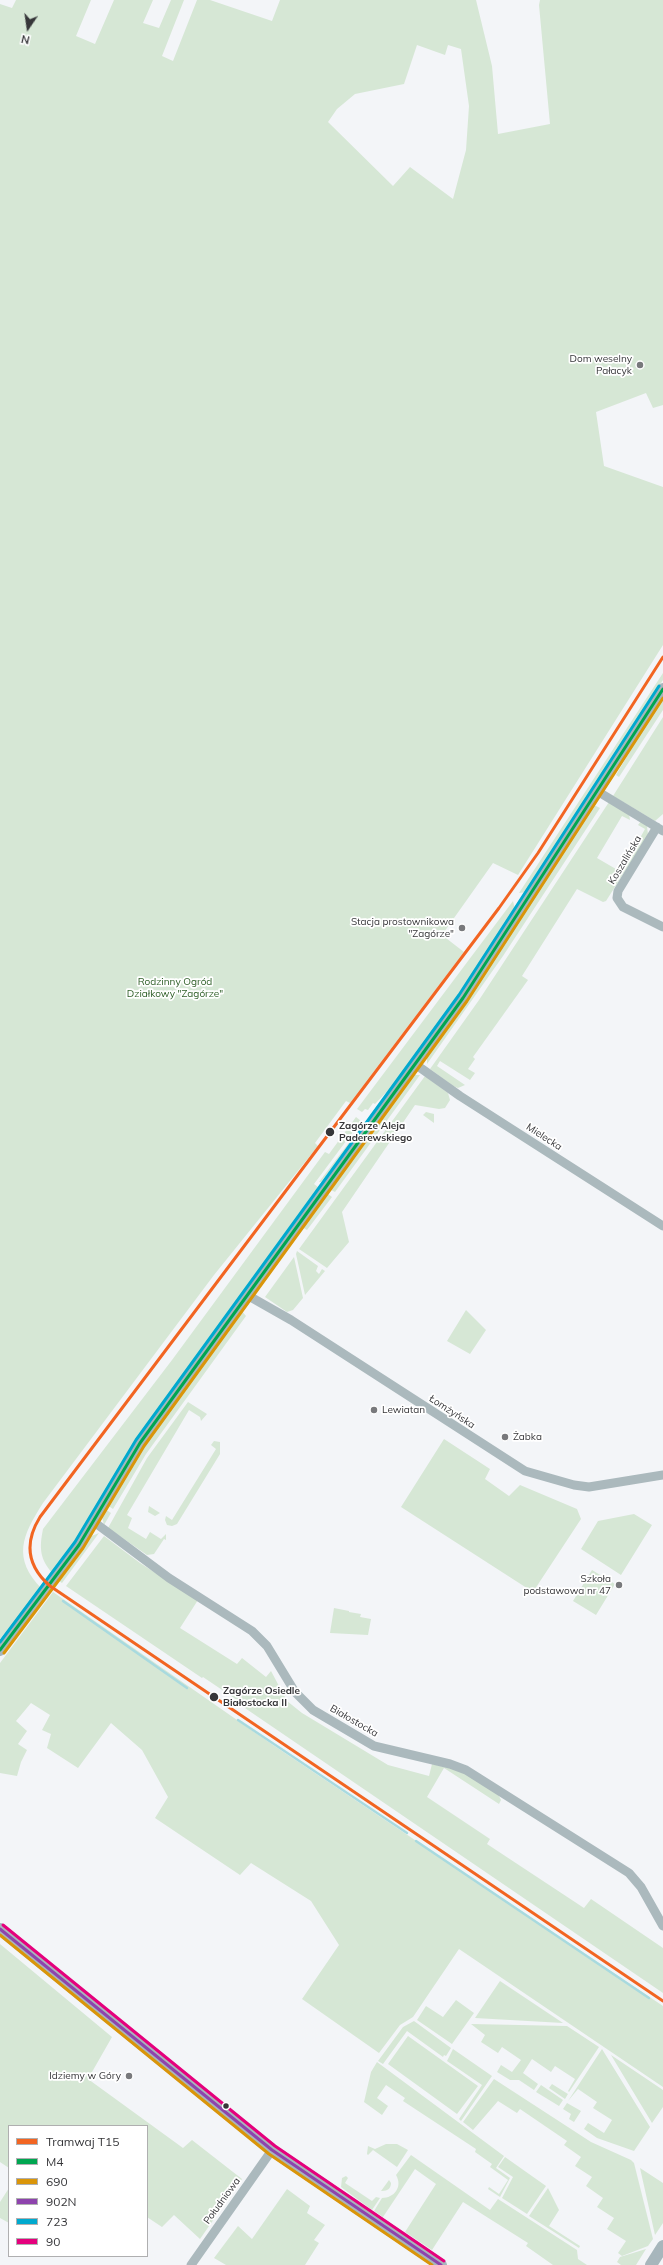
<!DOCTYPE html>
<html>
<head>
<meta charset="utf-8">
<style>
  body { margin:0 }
  #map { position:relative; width:663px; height:2265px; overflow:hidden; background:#f3f5f8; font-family:Mulish,sans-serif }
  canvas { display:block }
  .legend { position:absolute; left:8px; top:2125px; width:140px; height:132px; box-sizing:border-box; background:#fff; border:1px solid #afafb0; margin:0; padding:5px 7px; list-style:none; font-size:12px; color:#363639 }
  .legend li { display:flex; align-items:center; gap:8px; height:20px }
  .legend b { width:20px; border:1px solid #afafb0 }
  .north { position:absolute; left:8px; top:8px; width:40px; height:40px; -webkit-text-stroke:3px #fff; paint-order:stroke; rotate:193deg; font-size:11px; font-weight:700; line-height:16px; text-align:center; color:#363639 }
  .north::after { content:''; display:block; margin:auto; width:14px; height:18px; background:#363639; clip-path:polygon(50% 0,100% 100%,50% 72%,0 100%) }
</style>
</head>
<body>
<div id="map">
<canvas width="663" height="2265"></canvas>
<ul class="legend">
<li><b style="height:5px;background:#f26522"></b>Tramwaj T15</li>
<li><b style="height:5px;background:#00a651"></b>M4</li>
<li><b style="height:5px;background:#da9509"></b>690</li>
<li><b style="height:5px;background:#8e44ad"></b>902N</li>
<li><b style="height:5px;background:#00a9ce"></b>723</li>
<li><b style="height:5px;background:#e5007d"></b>90</li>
</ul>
<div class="north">N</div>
</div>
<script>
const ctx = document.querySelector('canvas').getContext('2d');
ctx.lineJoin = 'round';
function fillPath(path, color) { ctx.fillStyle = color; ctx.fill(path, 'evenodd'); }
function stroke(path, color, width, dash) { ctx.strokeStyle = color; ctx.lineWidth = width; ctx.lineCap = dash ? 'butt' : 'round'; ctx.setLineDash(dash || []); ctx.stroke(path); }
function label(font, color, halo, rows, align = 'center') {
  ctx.font = font + ' Mulish,sans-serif'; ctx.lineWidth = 3.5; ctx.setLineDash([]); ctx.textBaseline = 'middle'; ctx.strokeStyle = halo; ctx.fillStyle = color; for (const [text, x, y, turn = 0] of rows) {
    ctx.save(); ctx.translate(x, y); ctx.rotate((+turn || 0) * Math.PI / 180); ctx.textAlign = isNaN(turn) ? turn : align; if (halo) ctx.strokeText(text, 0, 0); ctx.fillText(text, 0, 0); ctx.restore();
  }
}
fillPath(new Path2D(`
  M 16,0 L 91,0 L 76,36 L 95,44 L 114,0 L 153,0 L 143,23 L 159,28 L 171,0 L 184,0 L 162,56 L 173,61 L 197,0 L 210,0 L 272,21 L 280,0 L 476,0 L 492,66 L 498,134 L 550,124 L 539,5 L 540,0 L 663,0 L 663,405 L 653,408 L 646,393 L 596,412 L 604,466 L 663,487 L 663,645 L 518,875 L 493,863 L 442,935 L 464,952 L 350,1103 L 346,1101 L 315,1143 L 318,1146 L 214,1275 L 43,1503 C 22,1536 12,1558 42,1589 L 0,1639 L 0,4 L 12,8 ZM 417,45 L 445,55 L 448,45 L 461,49 L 469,106 L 466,150 L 453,199 L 410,167 L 393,186 L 328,122 L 337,109 L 355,94 L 404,84 Z
  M 663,673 L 663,680 L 527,892 L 519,893 Z
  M 663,695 L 663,710 L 619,777 L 616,775 Z
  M 663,717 L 663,814 L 655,821 L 613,796 Z
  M 609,802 L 629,814 L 630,820 L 622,816 L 597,858 L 621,872 L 645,829 L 638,825 L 641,821 L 647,826 L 648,835 L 606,901 L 603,902 L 577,889 L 522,976 L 528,980 L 473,1057 L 475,1059 L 468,1069 L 475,1073 L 470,1080 L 440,1061 L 437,1066 L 465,1085 L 458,1088 L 453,1086 L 430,1069 L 479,1000 Z
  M 594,805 L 600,808 L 503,956 L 427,1064 L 427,1056 Z
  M 513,901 L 515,909 L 482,960 L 398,1080 L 375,1104 L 373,1103 L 368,1110 L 365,1109 L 362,1112 L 357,1109 Z
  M 415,1075 L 420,1075 L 335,1192 L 331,1190 L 412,1077 Z
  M 425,1076 L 448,1093 L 450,1100 L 445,1108 L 439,1109 L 415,1105 L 342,1212 L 349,1242 L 327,1268 L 299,1249 Z
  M 426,1112 L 434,1114 L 434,1123 L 423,1115 Z
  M 356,1117 L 361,1121 L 314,1184 L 318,1187 L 133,1443 L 85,1526 L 53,1574 C 40,1559 39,1549 43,1529 L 172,1360 L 325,1152 L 329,1154 Z
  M 360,1128 L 355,1139 L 321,1182 L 319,1182 Z
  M 328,1194 L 332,1197 L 307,1230 L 302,1227 Z
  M 297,1251 L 318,1266 L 316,1271 L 319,1274 L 322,1269 L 325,1271 L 305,1295 L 296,1254 Z
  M 294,1257 L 303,1298 L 293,1310 L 287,1312 L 265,1297 Z
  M 241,1310 L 246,1316 L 146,1454 L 113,1509 L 107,1505 L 129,1468 Z
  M 466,1310 L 486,1330 L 470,1354 L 447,1341 Z
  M 188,1402 L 207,1414 L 201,1421 L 200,1417 L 189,1410 L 127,1515 L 132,1518 L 128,1528 L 146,1539 L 150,1532 L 161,1539 L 166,1534 L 166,1540 L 164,1539 L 154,1554 L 147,1555 L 108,1528 L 147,1458 Z
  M 444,1439 L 490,1469 L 485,1479 L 509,1496 L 520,1485 L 577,1509 L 581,1519 L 533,1592 L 401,1507 Z
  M 214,1441 L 220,1442 L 220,1454 L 177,1524 L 172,1526 L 167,1525 L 165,1520 L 166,1516 L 172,1520 L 216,1449 L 211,1445 Z
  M 149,1506 L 160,1513 L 155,1516 L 148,1512 Z
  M 105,1509 L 111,1513 L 104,1525 L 102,1517 Z
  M 634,1514 L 652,1525 L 621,1575 L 581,1549 L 598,1521 Z
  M 99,1533 L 62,1583 L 59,1581 L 89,1537 Z
  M 104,1536 L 140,1563 L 198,1600 L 180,1628 L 237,1664 L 242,1658 L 266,1677 L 271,1671 L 287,1701 L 302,1713 L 388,1765 L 429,1776 L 432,1764 L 463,1771 L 498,1794 L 501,1800 L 499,1804 L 444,1768 L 427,1797 L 490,1839 L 487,1844 L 584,1908 L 591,1899 L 663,1948 L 663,1993 L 239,1704 L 240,1702 L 203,1677 L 202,1678 L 66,1586 Z
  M 592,1570 L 615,1584 L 596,1615 L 573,1601 Z
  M 53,1592 L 273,1745 L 663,2006 L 663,2087 L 459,1949 L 413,2017 L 400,2025 L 379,2053 L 302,1999 L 339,1945 L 311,1901 L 251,1863 L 240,1875 L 155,1818 L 168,1797 L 142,1750 L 111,1723 L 78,1768 L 47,1748 L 51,1734 L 42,1730 L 50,1715 L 31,1703 L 16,1721 L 27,1731 L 18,1744 L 27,1750 L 21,1762 L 17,1776 L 0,1773 L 0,1663 Z
  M 334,1608 L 349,1611 L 349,1612 L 361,1614 L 360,1617 L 371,1619 L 368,1635 L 330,1633 Z
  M 0,1944 L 112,2037 L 88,2079 L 183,2148 L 192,2140 L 242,2179 L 200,2239 L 174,2215 L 162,2227 L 147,2217 L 147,2126 L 9,2126 L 9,2168 L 0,2162 Z
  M 500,1981 L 563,2023 L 475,2018 Z
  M 456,2000 L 474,2013 L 452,2044 L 417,2020 L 426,2006 L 443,2017 Z
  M 414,2021 L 451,2048 L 446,2056 L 444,2055 L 443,2057 L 407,2031 L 383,2064 L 378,2061 L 403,2027 Z
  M 471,2024 L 567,2026 L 599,2047 L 569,2092 L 568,2091 L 575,2079 L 555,2066 L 551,2072 L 532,2059 L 523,2073 L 538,2084 L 534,2090 L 519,2080 L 510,2080 L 497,2072 L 501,2065 L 512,2072 L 521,2060 L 502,2047 L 498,2053 L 481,2042 L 485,2035 Z
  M 408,2036 L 478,2086 L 457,2114 L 388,2064 Z
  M 453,2049 L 492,2076 L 461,2121 L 459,2119 L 482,2085 L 447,2061 Z
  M 602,2049 L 650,2127 L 634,2151 L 597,2138 L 584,2129 L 588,2123 L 604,2133 L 612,2120 L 593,2108 L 597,2102 L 578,2089 L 568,2101 Z
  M 611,2055 L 663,2090 L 663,2107 L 652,2123 Z
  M 377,2062 L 504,2156 L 496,2168 L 510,2178 L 500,2197 L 488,2189 L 489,2187 L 499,2194 L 508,2180 L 490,2167 L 492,2164 L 475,2152 L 476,2149 L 403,2101 L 405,2098 L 386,2085 L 377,2098 L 388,2106 L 382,2115 L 364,2102 L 371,2072 Z
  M 494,2079 L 591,2142 L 631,2160 L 634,2163 L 653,2239 L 648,2246 L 622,2256 L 618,2253 L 626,2241 L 607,2229 L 614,2218 L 597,2207 L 603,2198 L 586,2186 L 592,2177 L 575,2166 L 581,2157 L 564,2145 L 567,2141 L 520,2109 L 517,2113 L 498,2101 L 473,2130 L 463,2122 Z
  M 552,2084 L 568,2094 L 565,2099 L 549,2088 Z
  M 541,2085 L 563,2100 L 559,2106 L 536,2092 Z
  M 567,2103 L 581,2111 L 574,2122 L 569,2119 L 571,2114 L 563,2109 Z
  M 386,2144 L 397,2144 L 408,2150 L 397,2167 L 373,2150 L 368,2155 L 367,2154 L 368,2146 L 375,2149 Z
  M 411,2155 L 490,2210 L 498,2199 L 577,2250 L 578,2259 L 587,2265 L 553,2265 L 526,2246 L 528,2243 L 463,2202 L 432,2250 L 405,2232 L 436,2184 L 415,2169 L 383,2217 L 374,2211 L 382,2198 C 394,2198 403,2187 396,2175 Z
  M 505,2157 L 546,2186 L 527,2214 L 502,2198 L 513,2177 L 498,2167 Z
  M 640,2168 L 663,2183 L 663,2223 L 655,2235 Z
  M 346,2176 L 348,2178 L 345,2183 L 372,2201 L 376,2197 L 380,2198 L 372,2210 L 341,2187 L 342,2178 Z
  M 389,2180 L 391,2183 C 391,2188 388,2191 382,2191 L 381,2191 Z
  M 9,2188 L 9,2223 L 0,2218 L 0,2202 Z
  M 548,2188 L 559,2210 L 549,2226 L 580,2246 L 579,2248 L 529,2216 Z
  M 287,2189 L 310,2206 L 307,2213 L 325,2225 L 314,2240 L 319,2243 L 305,2265 L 226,2265 L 214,2258 L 238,2226 L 252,2239 Z
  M 646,2249 L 636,2265 L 621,2265 L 617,2262 L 620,2257 Z`), '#d6e7d5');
stroke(new Path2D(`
  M 63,1601 L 187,1688
  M 238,1720 L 407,1833
  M 416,1841 L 649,1998`), '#a8dadf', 2.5);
stroke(new Path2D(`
  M 597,791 L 663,831
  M 657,827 L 618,891 L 617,898 L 623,907 L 663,927
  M 415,1064 L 460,1096 L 663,1226
  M 247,1295 L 291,1320 L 525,1471 L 574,1485 L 589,1487 L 663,1475
  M 94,1522 L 169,1578 L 252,1631 L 267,1646 L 295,1692 L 313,1710 L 374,1746 L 450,1764 L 466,1770 L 629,1873 L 641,1887 L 663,1926
  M 191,2265 L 272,2150`), '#abb9bd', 9);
stroke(new Path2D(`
  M 0,1650 L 79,1545 L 140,1443 L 463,998 L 663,689
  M 0,1929 L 272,2150 L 441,2265
  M 651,2265 L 663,2246`), '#a7b6bc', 12);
stroke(new Path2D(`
  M 0,1650 L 79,1545 L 140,1443 L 463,998 L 663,689`), '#00a651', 3);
stroke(new Path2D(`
  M 4,1653 L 83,1548 L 144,1446 L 467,1001 L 663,698
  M 0,1935 L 269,2154 L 432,2265`), '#da9509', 3);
stroke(new Path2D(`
  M 0,1929 L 272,2150 L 441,2265`), '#8e44ad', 3);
stroke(new Path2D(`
  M 0,1642 L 75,1542 L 136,1440 L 459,995 L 659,686`), '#00a9ce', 3);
stroke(new Path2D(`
  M 3,1925 L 275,2146 L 444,2261`), '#e5007d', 3);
stroke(new Path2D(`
  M 663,657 L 538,853 L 499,908 L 40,1517 C 24,1543 27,1566 50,1586 L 663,2001`), '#f26522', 3);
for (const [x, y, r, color] of [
  [640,365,4,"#78797c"],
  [462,928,4,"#78797c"],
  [330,1132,5,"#363639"],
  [374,1410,4,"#78797c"],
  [505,1437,4,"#78797c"],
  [619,1585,4,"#78797c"],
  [214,1697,5,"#363639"],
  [129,2076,4,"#78797c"],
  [226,2106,3.5,"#363639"]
]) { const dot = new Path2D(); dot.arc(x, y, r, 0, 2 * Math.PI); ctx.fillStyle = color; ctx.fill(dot); stroke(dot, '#fff', 1.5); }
label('10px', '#363639', '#fff', [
  ["Dom weselny",632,359],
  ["Pałacyk",632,371],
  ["Stacja prostownikowa",454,922],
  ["\"Zagórze\"",454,934],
  ["Lewiatan",382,1410,"left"],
  ["Żabka",513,1437,"left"],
  ["Szkoła",611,1579],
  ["podstawowa nr 47",611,1591],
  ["Idziemy w Góry",121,2076]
], 'right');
label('10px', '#363639', '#fff', [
  ["Koszalińska",625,860,-59],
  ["Mielecka",544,1137,33],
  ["Łomżyńska",452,1412,33],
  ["Białostocka",354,1721,30],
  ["Południowa",222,2201,-54]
]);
label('10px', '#2c5d25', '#fff', [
  ["Rodzinny Ogród",175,982],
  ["Działkowy \"Zagórze\"",175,994]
]);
label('bold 10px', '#363639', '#fff', [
  ["Zagórze Aleja",339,1126],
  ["Paderewskiego",339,1138],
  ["Zagórze Osiedle",223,1691],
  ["Białostocka II",223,1703]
], 'left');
</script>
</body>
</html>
